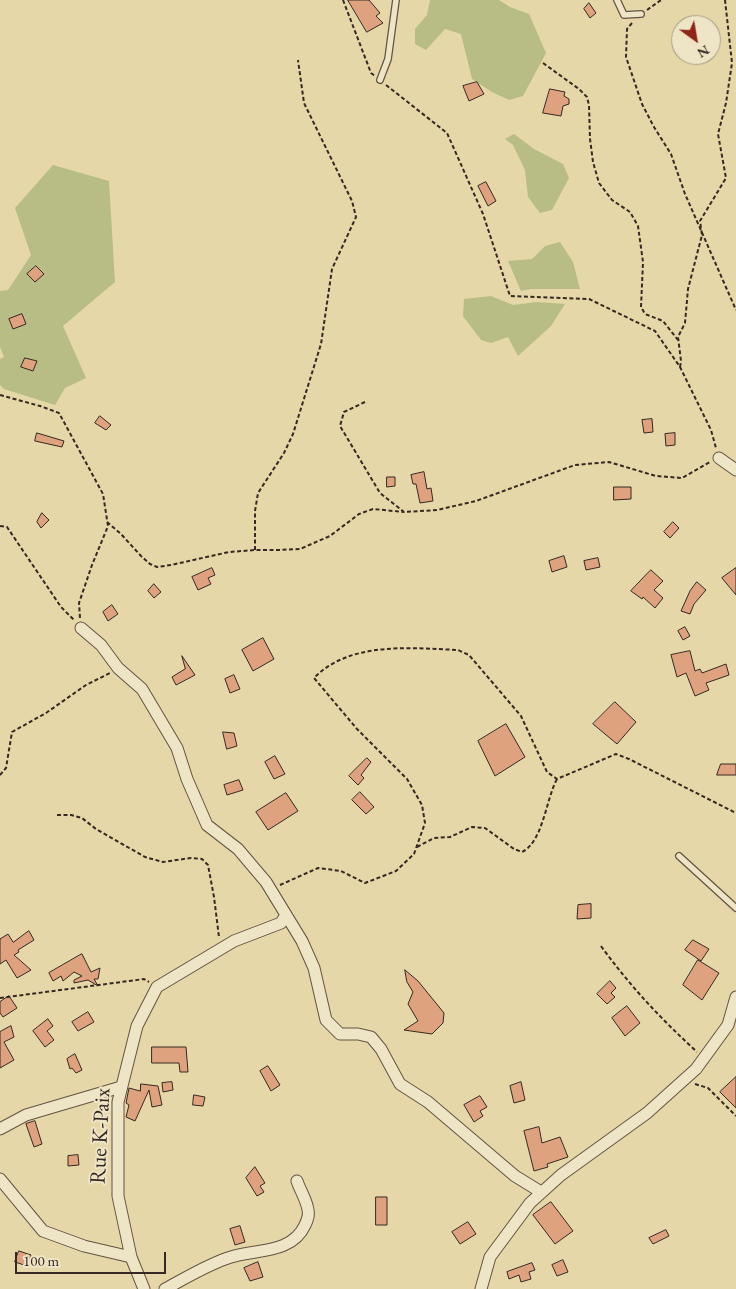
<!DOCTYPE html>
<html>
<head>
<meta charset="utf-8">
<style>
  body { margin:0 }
  #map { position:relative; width:736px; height:1289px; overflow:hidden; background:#e5d7a7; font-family:"EB Garamond",serif }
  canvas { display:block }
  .north { position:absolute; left:671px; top:15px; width:50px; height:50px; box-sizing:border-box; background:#eee5c6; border:1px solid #a49984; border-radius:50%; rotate:148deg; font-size:14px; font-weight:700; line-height:20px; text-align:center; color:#362822 }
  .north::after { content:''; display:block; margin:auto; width:18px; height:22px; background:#8f2418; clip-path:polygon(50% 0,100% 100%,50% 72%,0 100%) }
  .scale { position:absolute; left:15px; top:1252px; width:151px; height:22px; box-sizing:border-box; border:2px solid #362822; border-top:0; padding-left:6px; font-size:15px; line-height:18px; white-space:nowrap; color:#362822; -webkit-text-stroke:4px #eee5c6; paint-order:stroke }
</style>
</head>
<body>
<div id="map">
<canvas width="736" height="1289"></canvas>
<div class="north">N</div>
<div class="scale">100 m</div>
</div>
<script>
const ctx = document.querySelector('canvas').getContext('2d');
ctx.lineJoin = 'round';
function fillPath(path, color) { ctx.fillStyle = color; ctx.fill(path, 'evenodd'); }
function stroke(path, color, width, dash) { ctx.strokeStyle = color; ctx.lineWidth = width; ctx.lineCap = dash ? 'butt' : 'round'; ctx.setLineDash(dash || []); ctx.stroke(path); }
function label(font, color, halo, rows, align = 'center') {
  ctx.font = font + ' "EB Garamond",serif'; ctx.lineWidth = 4; ctx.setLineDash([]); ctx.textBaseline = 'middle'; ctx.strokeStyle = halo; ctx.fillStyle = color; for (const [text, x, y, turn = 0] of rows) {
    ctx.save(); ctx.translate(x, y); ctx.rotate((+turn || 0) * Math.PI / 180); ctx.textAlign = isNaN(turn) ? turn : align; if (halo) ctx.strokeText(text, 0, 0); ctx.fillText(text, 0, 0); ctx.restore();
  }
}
fillPath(new Path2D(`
  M 430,0 L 499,0 L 510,7 L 529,14 L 546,53 L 523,96 L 509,100 L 492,92 L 472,79 L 461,34 L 445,29 L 426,50 L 415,44 L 415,29 L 427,15 Z
  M 514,134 L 534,149 L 563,164 L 569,178 L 552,210 L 540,213 L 528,197 L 525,170 L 513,145 L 505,139 Z
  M 53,165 L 109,181 L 115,282 L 63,326 L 86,378 L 65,388 L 55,405 L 4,389 L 0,385 L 0,359 L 4,357 L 0,347 L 0,291 L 8,290 L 31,255 L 15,208 Z
  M 560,242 L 573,262 L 580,289 L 531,289 L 521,291 L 508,261 L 532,259 L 545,246 Z
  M 491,296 L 513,305 L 537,302 L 565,304 L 551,326 L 518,356 L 508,337 L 491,343 L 481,340 L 463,316 L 464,299 Z`), '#b7bd85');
const building = new Path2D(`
  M 348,0 L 369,0 L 380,13 L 376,16 L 383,23 L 367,32 Z
  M 589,3 L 596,13 L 590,18 L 584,9 Z
  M 477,82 L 484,94 L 469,101 L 463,86 Z
  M 550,89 L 565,92 L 564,96 L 569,99 L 569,104 L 563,106 L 561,116 L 543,113 Z
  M 486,182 L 496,201 L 488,206 L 478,186 Z
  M 36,266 L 44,274 L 35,282 L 27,274 Z
  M 22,314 L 26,324 L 13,329 L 9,319 Z
  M 25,358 L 37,361 L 33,371 L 21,367 Z
  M 100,416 L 111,425 L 106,430 L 95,423 Z
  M 652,419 L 653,432 L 644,433 L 642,420 Z
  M 37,433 L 64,441 L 62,447 L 35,441 Z
  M 675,433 L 675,445 L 666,446 L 665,434 Z
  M 424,472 L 427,489 L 431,488 L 433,501 L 420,503 L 416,484 L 413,484 L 411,475 Z
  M 387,477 L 395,477 L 395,486 L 387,487 Z
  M 614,487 L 631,487 L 631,499 L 614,500 Z
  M 42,513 L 49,520 L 41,528 L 37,522 Z
  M 673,522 L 679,528 L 670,538 L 664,532 Z
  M 564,556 L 567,567 L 552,572 L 549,561 Z
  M 598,558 L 600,567 L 586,570 L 584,561 Z
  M 212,568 L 215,575 L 208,578 L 211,584 L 198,590 L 192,577 Z
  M 736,568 L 736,595 L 722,578 Z
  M 651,570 L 663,581 L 654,590 L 663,598 L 655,608 L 643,597 L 642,599 L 631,591 Z
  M 697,582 L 706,590 L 694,604 L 690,614 L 681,611 L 690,591 Z
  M 154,584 L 161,592 L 154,598 L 148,591 Z
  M 112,605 L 118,614 L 108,621 L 103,612 Z
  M 685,627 L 690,636 L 683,640 L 678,631 Z
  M 263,638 L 274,659 L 253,671 L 242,650 Z
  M 690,651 L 695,671 L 700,669 L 702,673 L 726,664 L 729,675 L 706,683 L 709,690 L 695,696 L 686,673 L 677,677 L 671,655 Z
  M 182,656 L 195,675 L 176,685 L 172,677 L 185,669 Z
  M 234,675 L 240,689 L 230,693 L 225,679 Z
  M 615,702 L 636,722 L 617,744 L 593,724 Z
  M 506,724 L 525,757 L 495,776 L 478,741 Z
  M 223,732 L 234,733 L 237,746 L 227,749 Z
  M 275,756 L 285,774 L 274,779 L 265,762 Z
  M 367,758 L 371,762 L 361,775 L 364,778 L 358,785 L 349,776 Z
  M 721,764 L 736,764 L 736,775 L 717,775 Z
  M 239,780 L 243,790 L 227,795 L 224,785 Z
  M 360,792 L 374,807 L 366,814 L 352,800 Z
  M 286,793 L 298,811 L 268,830 L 256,812 Z
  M 591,904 L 591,918 L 577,919 L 578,905 Z
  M 29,931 L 34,940 L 18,950 L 19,952 L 14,955 L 31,970 L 17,978 L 6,960 L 0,964 L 0,939 L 8,934 L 13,942 Z
  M 693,940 L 709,949 L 701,961 L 685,950 Z
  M 82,954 L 91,972 L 100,968 L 98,979 L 94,979 L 98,986 L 88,980 L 74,983 L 74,980 L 82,976 L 74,972 L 63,981 L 61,976 L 53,981 L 49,973 Z
  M 698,960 L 719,973 L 702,1000 L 683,985 Z
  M 405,970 L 418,981 L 444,1013 L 443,1023 L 432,1034 L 404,1030 L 418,1021 L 408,1004 L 413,992 L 407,982 Z
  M 610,981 L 616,988 L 611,993 L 615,997 L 607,1004 L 597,994 Z
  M 9,996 L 17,1008 L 3,1017 L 0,1013 L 0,1002 Z
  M 627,1006 L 640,1023 L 625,1036 L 612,1018 Z
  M 88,1012 L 94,1022 L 78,1031 L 72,1022 Z
  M 48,1019 L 53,1026 L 47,1031 L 54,1040 L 45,1047 L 33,1031 Z
  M 11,1026 L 14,1037 L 4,1042 L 14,1060 L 0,1068 L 0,1032 Z
  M 152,1047 L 186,1047 L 188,1072 L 180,1072 L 179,1063 L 152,1063 Z
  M 75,1054 L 82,1070 L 76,1073 L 72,1068 L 70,1069 L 67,1059 Z
  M 268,1066 L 280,1085 L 271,1091 L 260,1071 Z
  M 736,1077 L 736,1108 L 720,1092 Z
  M 172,1082 L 173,1090 L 163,1092 L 162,1083 Z
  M 521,1082 L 525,1100 L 514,1103 L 510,1086 Z
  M 141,1084 L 158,1086 L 162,1105 L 152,1107 L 149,1090 L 135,1121 L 126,1117 L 129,1105 L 126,1103 L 129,1088 L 140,1091 Z
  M 194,1095 L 205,1097 L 203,1106 L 193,1105 Z
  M 480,1096 L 487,1107 L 480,1111 L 483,1116 L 474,1122 L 464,1105 Z
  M 35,1121 L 42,1144 L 34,1147 L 26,1124 Z
  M 539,1127 L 542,1143 L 560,1137 L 568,1157 L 547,1164 L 548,1167 L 534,1171 L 524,1131 Z
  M 78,1155 L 79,1165 L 68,1166 L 68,1156 Z
  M 255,1167 L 265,1183 L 260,1186 L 264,1192 L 257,1196 L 246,1178 Z
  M 376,1197 L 387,1197 L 387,1225 L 376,1225 Z
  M 551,1202 L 573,1231 L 555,1244 L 533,1215 Z
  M 468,1222 L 476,1234 L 460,1244 L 452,1232 Z
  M 240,1226 L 245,1242 L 235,1245 L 230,1229 Z
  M 666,1230 L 669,1236 L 653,1244 L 649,1238 Z
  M 19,1251 L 31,1255 L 27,1266 L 15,1262 Z
  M 563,1260 L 568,1272 L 557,1276 L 552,1265 Z
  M 258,1262 L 263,1277 L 250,1281 L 244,1268 Z
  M 532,1263 L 535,1270 L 529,1272 L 531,1279 L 521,1282 L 519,1275 L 509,1279 L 507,1272 Z`);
fillPath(building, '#dfa27f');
stroke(building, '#362822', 1);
const lane = new Path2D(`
  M 617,0 L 624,15 L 641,14
  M 380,80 L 388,59 L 396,0
  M 679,856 L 736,908`);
const street = new Path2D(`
  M 719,458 L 736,470
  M 81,628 L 101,645 L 118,668 L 142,689 L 177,748 L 187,779 L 207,825 L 238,849 L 266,882 L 302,941 L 314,968 L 326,1020 L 340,1034 L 358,1034 L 371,1037 L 381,1049 L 400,1084 L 428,1102 L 515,1176 L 541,1192
  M 0,1129 L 26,1115 L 121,1087
  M 0,1179 L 43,1231 L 84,1246 L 131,1257
  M 144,1289 L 131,1257 L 118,1196 L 118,1102 L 137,1026 L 157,987 L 234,941 L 281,923 L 286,915
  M 165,1289 C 186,1278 208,1264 231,1257 C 256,1249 292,1254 305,1225 C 307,1221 309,1214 308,1210 C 307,1201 300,1190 297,1181
  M 481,1289 L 490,1257 L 530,1203 L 561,1175 L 647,1113 L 696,1069 L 728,1025 L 736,997`);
stroke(lane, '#625443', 8);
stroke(street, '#625443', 13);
stroke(new Path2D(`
  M 343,0 L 371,73 L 375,76
  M 647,10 L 661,0
  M 632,23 L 627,29 L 626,57 L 642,104 L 654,127 L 671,154 L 685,194 L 736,310
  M 543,63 L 579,89 L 587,97 L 589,105 L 590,139 L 593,162 L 599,183 L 612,200 L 630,212 L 638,226 L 643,262 L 641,307 L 645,314 L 663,321 L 678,340
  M 386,85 L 447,133 L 483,214 L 510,296 L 589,299 L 655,331 L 680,367 L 711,430 L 716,448
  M 680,367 L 681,361 L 678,337 L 685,323 L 688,289 L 702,235 L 700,221 L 726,178 L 718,134 L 726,103 L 732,63 L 725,0
  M 0,395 L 40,406 L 59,413 L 103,494 L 108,526 L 92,565 L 79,603 L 80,618
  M 365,402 L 344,412 L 340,426 L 380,493 L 404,512 L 437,510 L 476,501 L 575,465 L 609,462 L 656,476 L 682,478 L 710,462
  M 107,522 L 121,534 L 141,556 L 150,564 L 157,567 L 171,565 L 229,552 L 255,550 L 278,550 L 300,549 L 330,536 L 359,514 L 373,509 L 404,512
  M 0,526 L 7,527 L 61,607 L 74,620
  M 255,550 L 255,511 L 258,493 L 284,453 L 293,434 L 321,344 L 332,269 L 356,217 L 352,201 L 304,103 L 298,60
  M 0,775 L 6,768 L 12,732 L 46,713 L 86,685 L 110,673
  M 57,815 L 71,815 L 82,818 L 96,829 L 145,857 L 163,862 L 191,858 L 202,859 L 208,865 L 214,897 L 219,937
  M 417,847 L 434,838 L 450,837 L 472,827 L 485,828 L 514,849 L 522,852 C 543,842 546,799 557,779
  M 280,885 L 318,868 L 341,871 L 365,883 L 396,871 L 414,854 L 425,823 L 422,805 L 407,779 L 357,729 L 314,678 C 350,641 411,648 458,650 L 469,655 L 521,716 L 547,772 L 557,779 L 616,754 L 629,759 L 736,813
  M 601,946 C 630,986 660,1018 697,1052
  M 0,998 L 144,979 L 149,982
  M 695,1084 L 708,1088 L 736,1116`), '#362822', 2, [4, 2.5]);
stroke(lane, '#eee5c6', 5.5);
stroke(street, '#eee5c6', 11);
label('22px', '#362822', '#eee5c6', [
  ["Rue K-Paix",101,1136,-87]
]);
</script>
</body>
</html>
